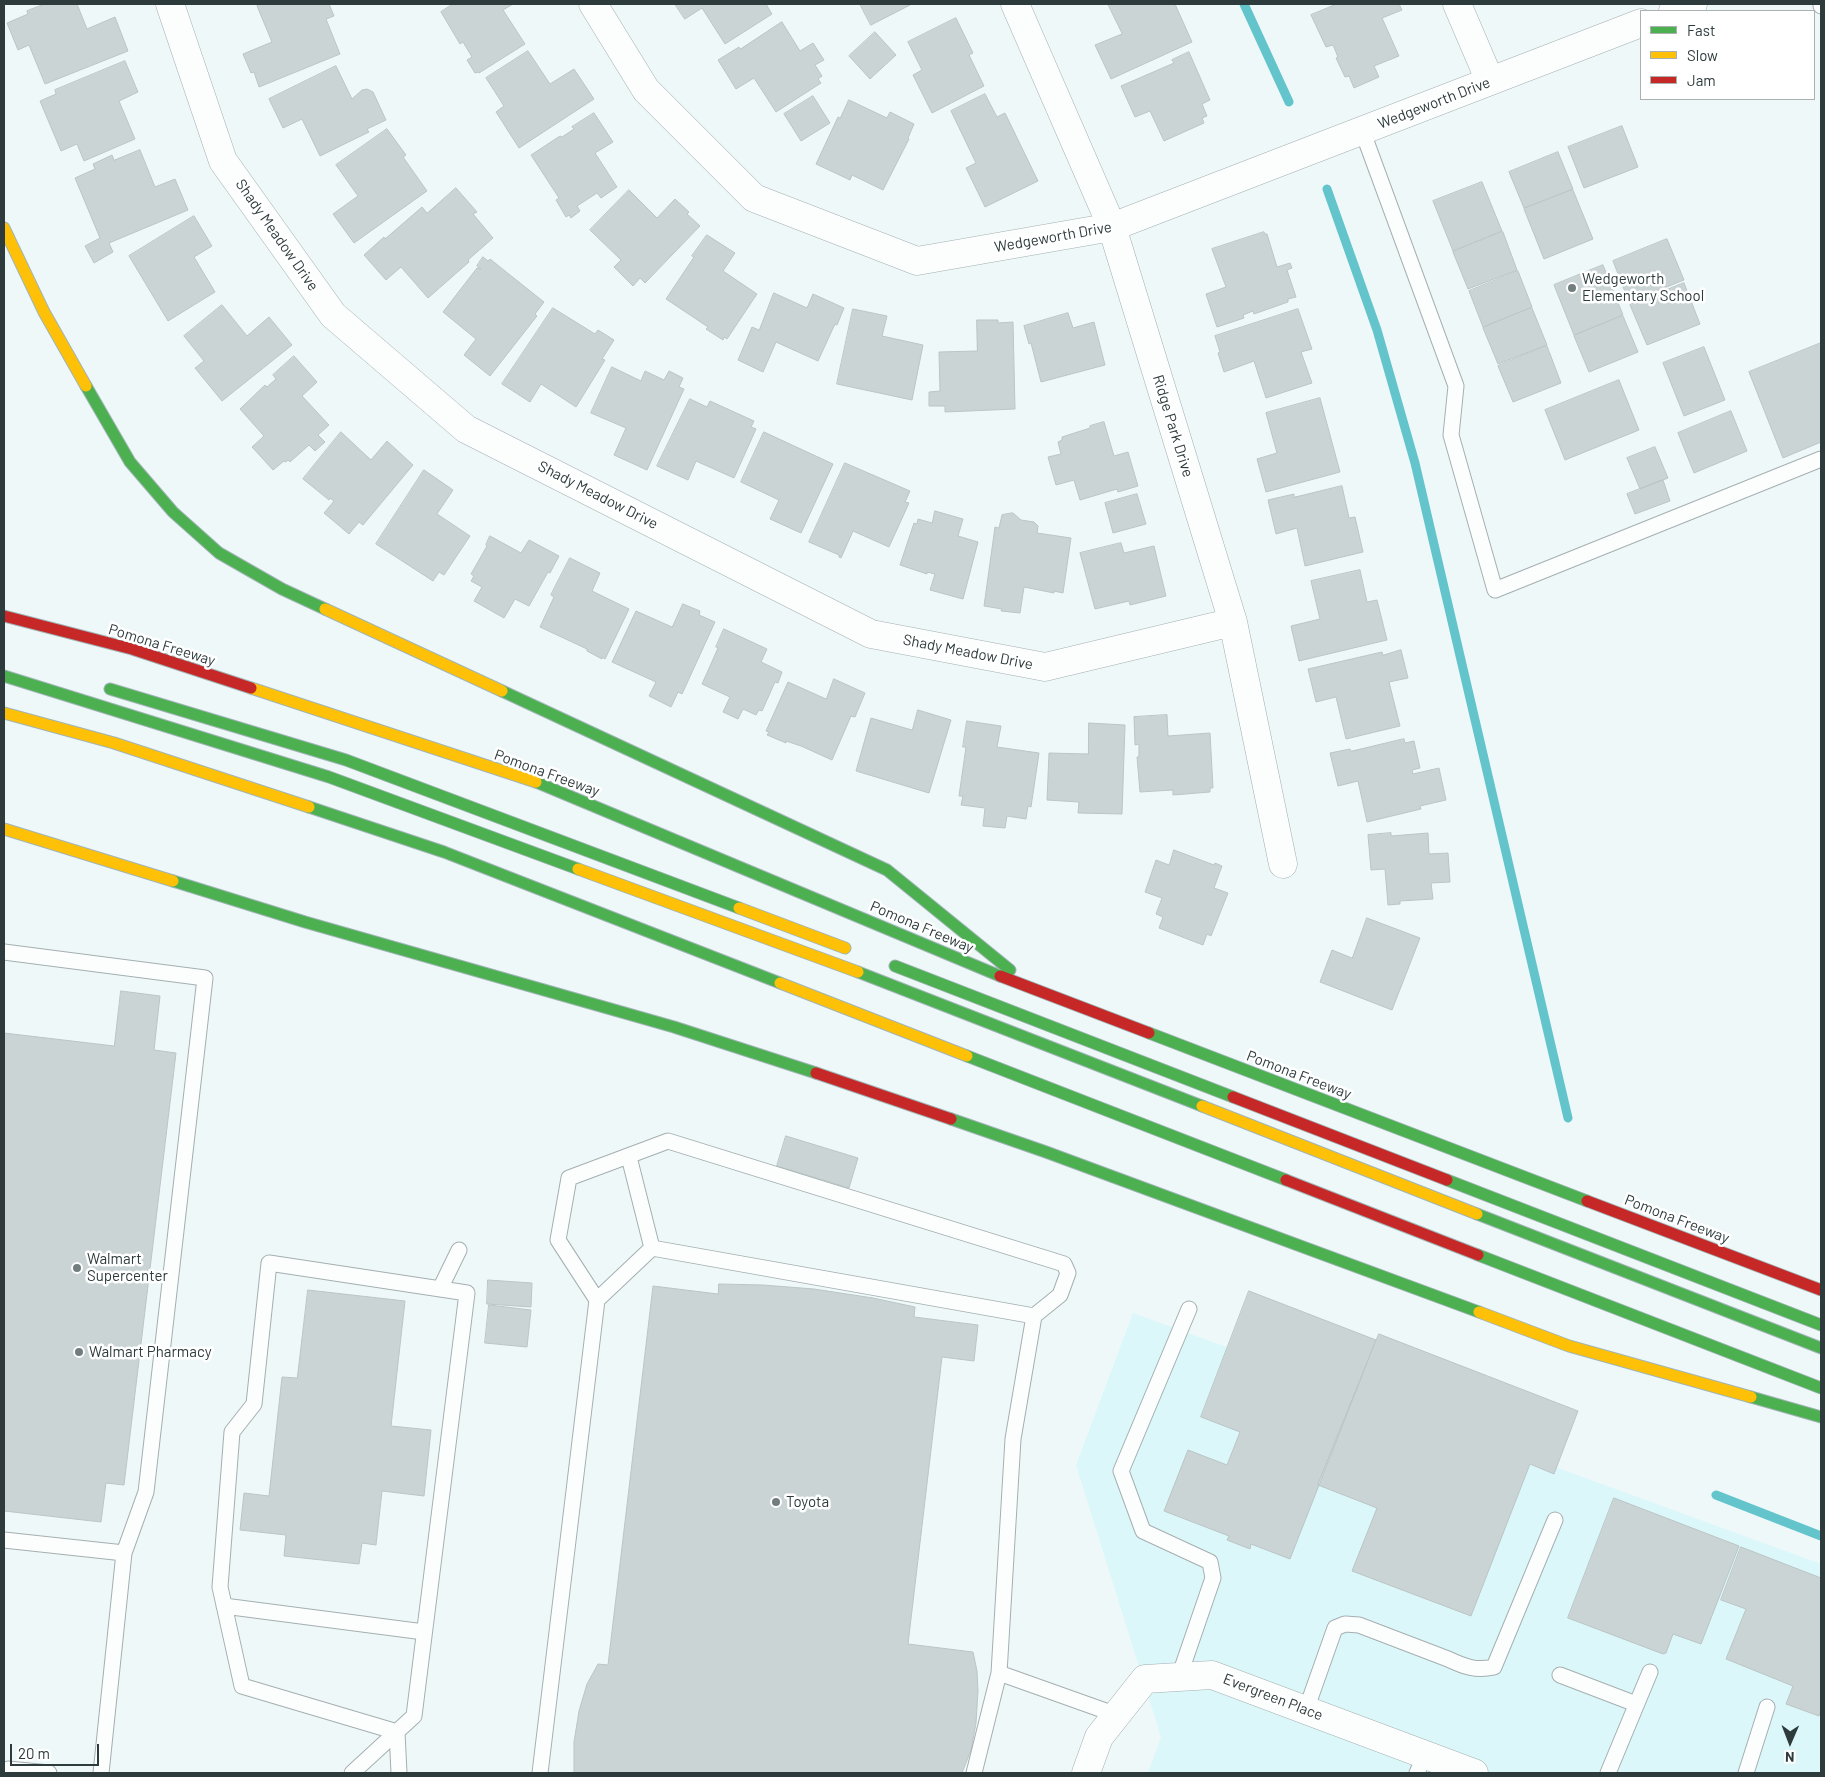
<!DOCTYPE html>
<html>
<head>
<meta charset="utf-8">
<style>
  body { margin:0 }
  #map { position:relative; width:1825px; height:1777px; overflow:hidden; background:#eef8f9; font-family:Barlow,sans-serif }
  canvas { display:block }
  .frame { position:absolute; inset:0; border:5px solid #2e3b3c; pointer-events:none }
  .legend { position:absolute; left:1640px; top:10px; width:175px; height:90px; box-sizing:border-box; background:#fff; border:1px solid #abb1b1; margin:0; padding:6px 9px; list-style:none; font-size:15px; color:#2e3b3c }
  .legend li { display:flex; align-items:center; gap:10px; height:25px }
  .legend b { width:25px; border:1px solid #abb1b1 }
  .north { position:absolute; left:1765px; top:1717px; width:50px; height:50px; -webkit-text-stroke:4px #fff; paint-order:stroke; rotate:181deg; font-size:14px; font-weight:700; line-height:20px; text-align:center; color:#2e3b3c }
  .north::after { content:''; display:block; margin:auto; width:18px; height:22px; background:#2e3b3c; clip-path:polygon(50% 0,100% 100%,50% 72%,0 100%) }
  .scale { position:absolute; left:10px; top:1744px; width:89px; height:22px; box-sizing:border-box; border:2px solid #2e3b3c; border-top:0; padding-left:6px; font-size:15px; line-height:18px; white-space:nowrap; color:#2e3b3c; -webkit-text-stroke:4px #fff; paint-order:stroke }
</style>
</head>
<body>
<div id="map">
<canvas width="1825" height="1777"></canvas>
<div class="frame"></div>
<ul class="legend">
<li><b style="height:6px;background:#4caf50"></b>Fast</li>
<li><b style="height:6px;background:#ffc107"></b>Slow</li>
<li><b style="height:6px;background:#c62828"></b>Jam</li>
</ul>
<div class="north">N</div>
<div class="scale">20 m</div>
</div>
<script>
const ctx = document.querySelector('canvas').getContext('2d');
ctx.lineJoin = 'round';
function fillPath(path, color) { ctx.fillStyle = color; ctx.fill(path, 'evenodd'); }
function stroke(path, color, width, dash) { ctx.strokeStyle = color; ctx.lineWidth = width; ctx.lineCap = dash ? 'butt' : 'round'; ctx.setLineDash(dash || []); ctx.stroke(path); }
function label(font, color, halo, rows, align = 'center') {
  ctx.font = font + ' Barlow,sans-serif'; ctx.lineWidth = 5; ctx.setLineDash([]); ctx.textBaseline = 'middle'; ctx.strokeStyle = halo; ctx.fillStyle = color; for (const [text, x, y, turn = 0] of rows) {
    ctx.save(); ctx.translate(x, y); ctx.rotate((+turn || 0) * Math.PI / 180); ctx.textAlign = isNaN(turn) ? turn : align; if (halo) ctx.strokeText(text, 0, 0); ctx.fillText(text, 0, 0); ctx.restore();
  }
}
fillPath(new Path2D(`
  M 1133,1313 L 1821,1564 L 1821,1773 L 1148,1773 L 1161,1737 L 1076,1465 Z`), '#dbf7fa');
stroke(new Path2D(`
  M 1244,4 L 1289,102
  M 1327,189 L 1377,330 L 1415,463 L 1568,1118
  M 1716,1495 L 1821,1536`), '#63c4cc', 9);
const building = new Path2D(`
  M 45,4 L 77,4 L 87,29 L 115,17 L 128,51 L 45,84 L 29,45 L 18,50 L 7,23 L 28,14 L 27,11 Z
  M 263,4 L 329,4 L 334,16 L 326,19 L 340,54 L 259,87 L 254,72 L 251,73 L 243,54 L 272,42 L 257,6 Z
  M 453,4 L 513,4 L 503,10 L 525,44 L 479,73 L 478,72 L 475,73 L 467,60 L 472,57 L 463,42 L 460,44 L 441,12 Z
  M 675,4 L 766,4 L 772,14 L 725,44 L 702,8 L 685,19 Z
  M 860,4 L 912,4 L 871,25 Z
  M 1108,4 L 1175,4 L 1192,42 L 1111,79 L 1095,45 L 1122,34 Z
  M 1337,4 L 1399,4 L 1402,10 L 1382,18 L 1399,56 L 1374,66 L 1379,77 L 1354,88 L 1349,76 L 1345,77 L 1336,58 L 1338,57 L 1333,45 L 1326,47 L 1311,15 Z
  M 956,18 L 973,53 L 969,55 L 984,86 L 932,113 L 913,75 L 922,70 L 908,42 Z
  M 782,22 L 800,51 L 813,43 L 824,60 L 815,65 L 822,76 L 818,79 L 821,83 L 776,112 L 754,78 L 736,89 L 718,60 L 739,47 L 740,49 Z
  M 875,32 L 896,55 L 870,79 L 849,56 Z
  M 528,51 L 550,84 L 574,69 L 594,99 L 519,148 L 496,112 L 504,106 L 486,78 Z
  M 1189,52 L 1210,100 L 1202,104 L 1207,116 L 1202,118 L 1204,123 L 1164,141 L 1150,111 L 1135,117 L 1121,86 L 1174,63 L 1172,60 Z
  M 125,61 L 138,92 L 119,101 L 135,139 L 84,161 L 77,144 L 61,151 L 40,101 L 56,94 L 55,90 Z
  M 336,66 L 352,99 L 362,90 L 367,89 L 373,92 L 386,120 L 367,129 L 369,132 L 320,156 L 302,119 L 283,128 L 269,99 Z
  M 985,94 L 997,117 L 1005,113 L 1038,181 L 985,207 L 966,168 L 976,163 L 951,111 Z
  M 813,96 L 830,123 L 801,141 L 784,114 Z
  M 849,100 L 887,118 L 890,112 L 914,124 L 908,138 L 909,139 L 883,190 L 852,175 L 850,180 L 816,164 L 838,117 L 840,118 Z
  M 594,113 L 613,142 L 595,153 L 617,187 L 601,198 L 597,193 L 577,206 L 580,211 L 571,218 L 569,215 L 566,217 L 556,200 L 559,198 L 531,155 L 560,136 L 562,137 L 574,129 L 572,127 Z
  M 1622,126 L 1638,167 L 1584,188 L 1568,147 Z
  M 387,129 L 406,155 L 403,157 L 427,191 L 354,243 L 333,214 L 358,196 L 336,165 Z
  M 140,150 L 155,187 L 175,179 L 188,210 L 109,243 L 113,252 L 94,263 L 85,246 L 100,238 L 75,178 L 95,169 L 93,164 L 112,155 L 114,160 Z
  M 1558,152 L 1573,189 L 1524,208 L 1509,172 Z
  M 1482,182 L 1502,231 L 1453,251 L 1433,201 Z
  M 456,188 L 477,212 L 473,214 L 493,238 L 468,260 L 469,262 L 428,298 L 401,267 L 386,280 L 364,255 L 384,237 L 385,239 L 422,207 L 427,213 Z
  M 629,190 L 657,218 L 675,199 L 689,212 L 687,214 L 700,226 L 645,283 L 640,278 L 633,286 L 614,267 L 621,260 L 590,230 Z
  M 1573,190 L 1593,239 L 1544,259 L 1524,209 Z
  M 194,216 L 212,246 L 194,257 L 215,292 L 168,321 L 129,256 Z
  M 1264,232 L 1265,234 L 1267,234 L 1277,267 L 1290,263 L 1292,268 L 1287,270 L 1296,297 L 1288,299 L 1288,302 L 1254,314 L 1253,311 L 1243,315 L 1244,318 L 1217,327 L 1206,294 L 1226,287 L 1212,249 Z
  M 1503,232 L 1517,270 L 1468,289 L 1453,252 Z
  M 707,235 L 735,253 L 723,271 L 757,294 L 727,339 L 724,337 L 723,340 L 706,329 L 708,327 L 666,299 L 694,257 L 692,256 Z
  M 1667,239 L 1684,280 L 1629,302 L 1613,261 Z
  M 483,257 L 488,261 L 490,259 L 544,302 L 535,314 L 537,316 L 490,376 L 464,355 L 476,339 L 443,312 L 477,268 L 481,269 L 477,266 Z
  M 1603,265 L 1623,315 L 1574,335 L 1554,285 Z
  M 1518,271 L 1532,307 L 1483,327 L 1469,291 Z
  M 1684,283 L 1700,324 L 1647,345 L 1630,305 Z
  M 774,293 L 807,308 L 813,294 L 844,308 L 837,325 L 835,324 L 818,361 L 776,342 L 763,372 L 738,360 L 752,327 L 759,330 Z
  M 222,305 L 247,336 L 269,317 L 292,345 L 222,401 L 195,368 L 204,361 L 184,336 Z
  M 553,308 L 595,334 L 598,330 L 614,340 L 602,359 L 605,360 L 576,407 L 541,384 L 530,402 L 502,384 Z
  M 1532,308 L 1547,345 L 1498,364 L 1483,328 Z
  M 853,309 L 887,316 L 882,336 L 923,345 L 912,400 L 837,384 Z
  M 1298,309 L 1312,349 L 1301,352 L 1312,383 L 1266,398 L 1254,361 L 1224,372 L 1218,353 L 1220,352 L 1215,336 Z
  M 1068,313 L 1073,328 L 1094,322 L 1105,365 L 1041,382 L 1031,343 L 1029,344 L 1024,326 Z
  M 1623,316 L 1638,352 L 1589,372 L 1574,336 Z
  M 977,320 L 998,320 L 998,323 L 1013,322 L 1015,409 L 945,412 L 945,406 L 929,406 L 929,392 L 940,391 L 939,352 L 977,351 Z
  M 1821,343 L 1821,442 L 1783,458 L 1749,372 Z
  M 1547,346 L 1561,383 L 1513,402 L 1498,366 Z
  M 1704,347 L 1725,400 L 1684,416 L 1663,363 Z
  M 294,356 L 317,382 L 302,396 L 329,425 L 318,435 L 325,442 L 315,451 L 309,445 L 290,462 L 288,460 L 286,462 L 284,461 L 273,470 L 252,447 L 264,436 L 240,409 L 265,385 L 267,387 L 276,379 L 273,375 Z
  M 612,367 L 641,381 L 645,371 L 664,380 L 669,371 L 683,378 L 679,387 L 684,389 L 647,470 L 614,455 L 626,428 L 591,413 Z
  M 1619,380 L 1639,430 L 1565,460 L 1545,410 Z
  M 1320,398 L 1340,472 L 1266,492 L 1257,459 L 1277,453 L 1266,413 Z
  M 690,399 L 707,407 L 710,401 L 754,421 L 751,427 L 756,429 L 734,478 L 696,461 L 688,480 L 657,466 Z
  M 1731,411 L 1747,451 L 1694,473 L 1678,433 Z
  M 1104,422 L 1114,456 L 1128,452 L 1138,486 L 1118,492 L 1117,489 L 1080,500 L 1074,480 L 1056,485 L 1048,457 L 1061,454 L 1058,442 L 1062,440 L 1062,437 L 1090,428 L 1090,426 Z
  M 341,432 L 371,460 L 387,441 L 413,465 L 363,525 L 359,522 L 349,534 L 324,513 L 334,501 L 330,498 L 329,500 L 303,479 Z
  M 764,432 L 833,464 L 801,533 L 770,519 L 779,500 L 741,482 Z
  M 1655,447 L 1668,478 L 1640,489 L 1627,458 Z
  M 845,463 L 910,491 L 905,502 L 909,503 L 889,547 L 853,531 L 841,558 L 839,557 L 839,555 L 809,542 Z
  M 424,470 L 453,490 L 437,514 L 470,536 L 444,575 L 439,572 L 433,581 L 376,544 Z
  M 1663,480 L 1670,501 L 1635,514 L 1627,494 Z
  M 1342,486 L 1349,518 L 1355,517 L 1363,552 L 1305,566 L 1297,528 L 1276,534 L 1268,500 L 1294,494 L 1294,497 Z
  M 1137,494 L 1146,524 L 1113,533 L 1105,503 Z
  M 935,511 L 963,519 L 958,536 L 978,542 L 963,599 L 930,590 L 935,574 L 927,572 L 927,574 L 900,565 L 914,523 L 917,524 L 918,519 L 932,523 Z
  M 1013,513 L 1021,520 L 1034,522 L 1038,526 L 1037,533 L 1071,538 L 1063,593 L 1054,591 L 1054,593 L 1024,587 L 1020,613 L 1001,611 L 1002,609 L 984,606 L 995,527 L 999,528 L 1002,515 Z
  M 490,536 L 521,553 L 529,540 L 559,556 L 550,573 L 548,572 L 529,606 L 515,599 L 504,618 L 474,601 L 482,587 L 471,581 L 474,576 L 471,574 L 487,546 L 486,545 Z
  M 1121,543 L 1124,553 L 1154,546 L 1166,596 L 1130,605 L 1129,601 L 1095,609 L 1080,553 Z
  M 570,558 L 600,573 L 592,591 L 629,609 L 605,659 L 602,657 L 602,659 L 587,651 L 587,649 L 540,627 L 554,597 L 551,595 Z
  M 1360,570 L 1367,602 L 1377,600 L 1387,640 L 1299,661 L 1291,626 L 1320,619 L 1311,581 Z
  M 683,604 L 700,611 L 699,615 L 715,622 L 682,694 L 678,692 L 671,707 L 649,696 L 656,682 L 612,662 L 636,611 L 672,627 Z
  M 724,629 L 767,649 L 761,662 L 782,672 L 778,683 L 775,682 L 762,711 L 759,710 L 756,715 L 743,709 L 738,719 L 723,712 L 730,697 L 702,684 L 718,648 L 716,647 Z
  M 1401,650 L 1408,678 L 1389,682 L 1400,726 L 1346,739 L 1336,697 L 1316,702 L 1308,669 L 1382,652 L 1383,655 Z
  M 834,679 L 865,693 L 855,717 L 851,716 L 832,760 L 801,746 L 786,741 L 786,743 L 767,735 L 769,732 L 766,731 L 788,682 L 826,699 Z
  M 918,710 L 951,720 L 929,793 L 856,771 L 871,718 L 912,730 Z
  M 1167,715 L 1168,736 L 1210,733 L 1213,788 L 1210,788 L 1210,792 L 1173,795 L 1173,790 L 1140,792 L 1137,757 L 1139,757 L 1139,744 L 1135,745 L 1134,717 Z
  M 967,721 L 1001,726 L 997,747 L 1039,753 L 1031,807 L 1028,806 L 1026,819 L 1007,816 L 1005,828 L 983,826 L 985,808 L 961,805 L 963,796 L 959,796 L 966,747 L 963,747 Z
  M 1089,723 L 1125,725 L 1122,814 L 1078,813 L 1079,802 L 1047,800 L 1049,753 L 1088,754 Z
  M 1404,739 L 1405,743 L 1414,741 L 1420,768 L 1412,770 L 1413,774 L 1439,768 L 1446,800 L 1420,806 L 1421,809 L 1367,822 L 1358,781 L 1338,786 L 1330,753 L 1350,749 L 1351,751 Z
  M 1391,833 L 1391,836 L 1428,833 L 1429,854 L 1448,853 L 1450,882 L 1431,883 L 1433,899 L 1400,901 L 1400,904 L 1388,905 L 1385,869 L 1371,870 L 1368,835 Z
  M 1174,850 L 1214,865 L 1215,863 L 1222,866 L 1214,888 L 1228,893 L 1211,936 L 1207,934 L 1203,945 L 1159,928 L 1163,917 L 1156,914 L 1162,898 L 1145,892 L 1156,860 L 1169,865 Z
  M 1367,918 L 1420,938 L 1392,1010 L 1320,982 L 1332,950 L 1352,958 Z
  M 121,991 L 160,996 L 154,1050 L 176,1053 L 124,1485 L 106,1483 L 101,1522 L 4,1511 L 4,1033 L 114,1046 Z
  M 786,1136 L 858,1158 L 849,1188 L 777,1166 Z
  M 488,1280 L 532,1283 L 531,1307 L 487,1304 Z
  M 719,1284 L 763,1285 L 814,1289 L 873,1298 L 915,1307 L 914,1317 L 978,1325 L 974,1361 L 942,1357 L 908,1644 L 973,1652 L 977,1671 L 978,1691 L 976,1723 L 971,1750 L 962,1773 L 574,1773 L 574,1742 L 579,1711 L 587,1684 L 598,1664 L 608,1665 L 653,1286 L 718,1294 Z
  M 308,1290 L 405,1301 L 391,1426 L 431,1430 L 424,1496 L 382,1491 L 376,1545 L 362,1543 L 359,1564 L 284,1556 L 286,1535 L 240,1530 L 244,1493 L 269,1496 L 282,1377 L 297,1378 Z
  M 1249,1291 L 1376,1340 L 1290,1559 L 1251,1544 L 1250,1549 L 1227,1540 L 1229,1536 L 1164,1511 L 1188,1450 L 1227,1465 L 1240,1432 L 1201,1417 Z
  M 489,1305 L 531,1310 L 527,1347 L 485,1343 Z
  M 1379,1334 L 1578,1411 L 1554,1474 L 1530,1464 L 1471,1616 L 1352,1571 L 1377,1508 L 1318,1485 Z
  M 1614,1498 L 1739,1546 L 1701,1644 L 1673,1634 L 1666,1653 L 1663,1654 L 1568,1618 Z
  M 1741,1547 L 1821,1578 L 1821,1709 L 1819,1716 L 1786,1704 L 1793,1686 L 1726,1659 L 1746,1609 L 1721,1600 Z`);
fillPath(building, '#cad4d5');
stroke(building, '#bbc5c6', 1);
const lane = new Path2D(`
  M 1821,4 L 1821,6
  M 1362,130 L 1456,386 L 1451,435 L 1495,590 L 1821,459
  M 4,952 L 205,978 L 146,1492 L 124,1553 L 101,1773
  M 629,1157 L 652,1248
  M 440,1289 L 459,1250
  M 597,1300 L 558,1240 L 569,1178 L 668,1141 L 1064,1264 L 1068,1273 L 1060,1295 L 1034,1316
  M 4,1540 L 124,1553
  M 224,1606 L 424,1632
  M 1560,1675 L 1636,1704
  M 1179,1677 L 1213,1578 L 1210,1562 L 1143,1531 L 1121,1471 L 1189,1309
  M 1306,1710 L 1335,1628 L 1345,1624 L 1359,1625 L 1448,1659 C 1465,1667 1476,1671 1494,1667 L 1555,1520
  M 397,1732 L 399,1773
  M 8,1769 L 49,1773
  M 352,1773 L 414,1716 L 467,1293 L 269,1263 L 254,1404 L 232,1432 L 220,1587 L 242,1686 L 397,1732
  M 540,1773 L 597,1300 L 652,1248 L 1034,1316 L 1013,1439 L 999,1673 L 1117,1715
  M 974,1773 L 999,1673
  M 1417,1773 L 1425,1755
  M 1608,1773 L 1650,1672
  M 1746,1773 L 1767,1707`);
const street = new Path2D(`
  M 170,4 L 223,161 L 333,315 L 466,429 L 871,634 L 1045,667 L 1233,622
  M 593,4 L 646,90 L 754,198 L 917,261 L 1112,227 L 1641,23
  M 1015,4 L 1112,227 L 1233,622 L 1283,864
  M 1457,4 L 1490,81
  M 1673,11 L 1693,4
  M 1086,1773 L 1099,1737 L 1145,1679 L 1212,1675 L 1474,1773`);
const fast = new Path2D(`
  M 86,386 L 130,462 L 173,512 L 219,553 L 282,589 L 325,609
  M 4,676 L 329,777 L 578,869
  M 110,689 L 346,760 L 739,908
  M 502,691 L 887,870 L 1010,970
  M 536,782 L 1000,976
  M 309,807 L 444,852 L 780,983
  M 173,881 L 305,922 L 674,1027 L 816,1073
  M 895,966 L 1233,1097
  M 858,972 L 1202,1106
  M 1149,1033 L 1587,1201
  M 967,1056 L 1286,1180
  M 951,1119 L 1046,1152 L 1479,1312
  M 1447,1180 L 1821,1325
  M 1477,1214 L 1821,1348
  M 1478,1255 L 1821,1388
  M 1751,1397 L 1821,1417`);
const slow = new Path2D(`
  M 4,228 L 44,312 L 86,386
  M 325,609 L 502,691
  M 251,688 L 536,782
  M 4,713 L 114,743 L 309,807
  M 4,829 L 173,881
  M 578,869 L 858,972
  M 739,908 L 845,948
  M 780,983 L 967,1056
  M 1202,1106 L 1477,1214
  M 1479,1312 L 1569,1346 L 1751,1397`);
const jam = new Path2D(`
  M 4,616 L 132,649 L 251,688
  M 1000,976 L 1149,1033
  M 816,1073 L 951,1119
  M 1233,1097 L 1447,1180
  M 1286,1180 L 1478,1255
  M 1587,1201 L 1821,1290`);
stroke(lane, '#a5afb0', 17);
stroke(street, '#a5afb0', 29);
stroke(fast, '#a0b4b6', 13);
stroke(slow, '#a0b4b6', 13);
stroke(jam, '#a0b4b6', 13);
stroke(lane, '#fcfefe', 15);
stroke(street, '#fcfefe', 28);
stroke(fast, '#4caf50', 11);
stroke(slow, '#ffc107', 11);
stroke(jam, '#c62828', 11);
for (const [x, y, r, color] of [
  [1572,288,5,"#717d7e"],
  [77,1268,5,"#717d7e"],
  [79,1352,5,"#717d7e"],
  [776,1502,5,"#717d7e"]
]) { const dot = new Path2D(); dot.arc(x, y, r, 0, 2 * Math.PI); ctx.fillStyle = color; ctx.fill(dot); stroke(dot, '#fff', 2); }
label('15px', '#2e3b3c', '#fff', [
  ["Wedgeworth Drive",1434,103,-21],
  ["Shady Meadow Drive",277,235,55],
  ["Wedgeworth Drive",1053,237,-10],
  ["Ridge Park Drive",1173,426,73],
  ["Shady Meadow Drive",598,495,27],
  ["Pomona Freeway",162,645,17],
  ["Shady Meadow Drive",968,652,11],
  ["Pomona Freeway",547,773,20],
  ["Pomona Freeway",922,927,23],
  ["Pomona Freeway",1299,1075,21],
  ["Pomona Freeway",1677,1219,21],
  ["Evergreen Place",1273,1697,21]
]);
label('15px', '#2e3b3c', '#fff', [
  ["Wedgeworth",1582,279],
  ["Elementary School",1582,296],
  ["Walmart",87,1259],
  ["Supercenter",87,1276],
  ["Walmart Pharmacy",89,1352],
  ["Toyota",786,1502]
], 'left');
</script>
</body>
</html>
